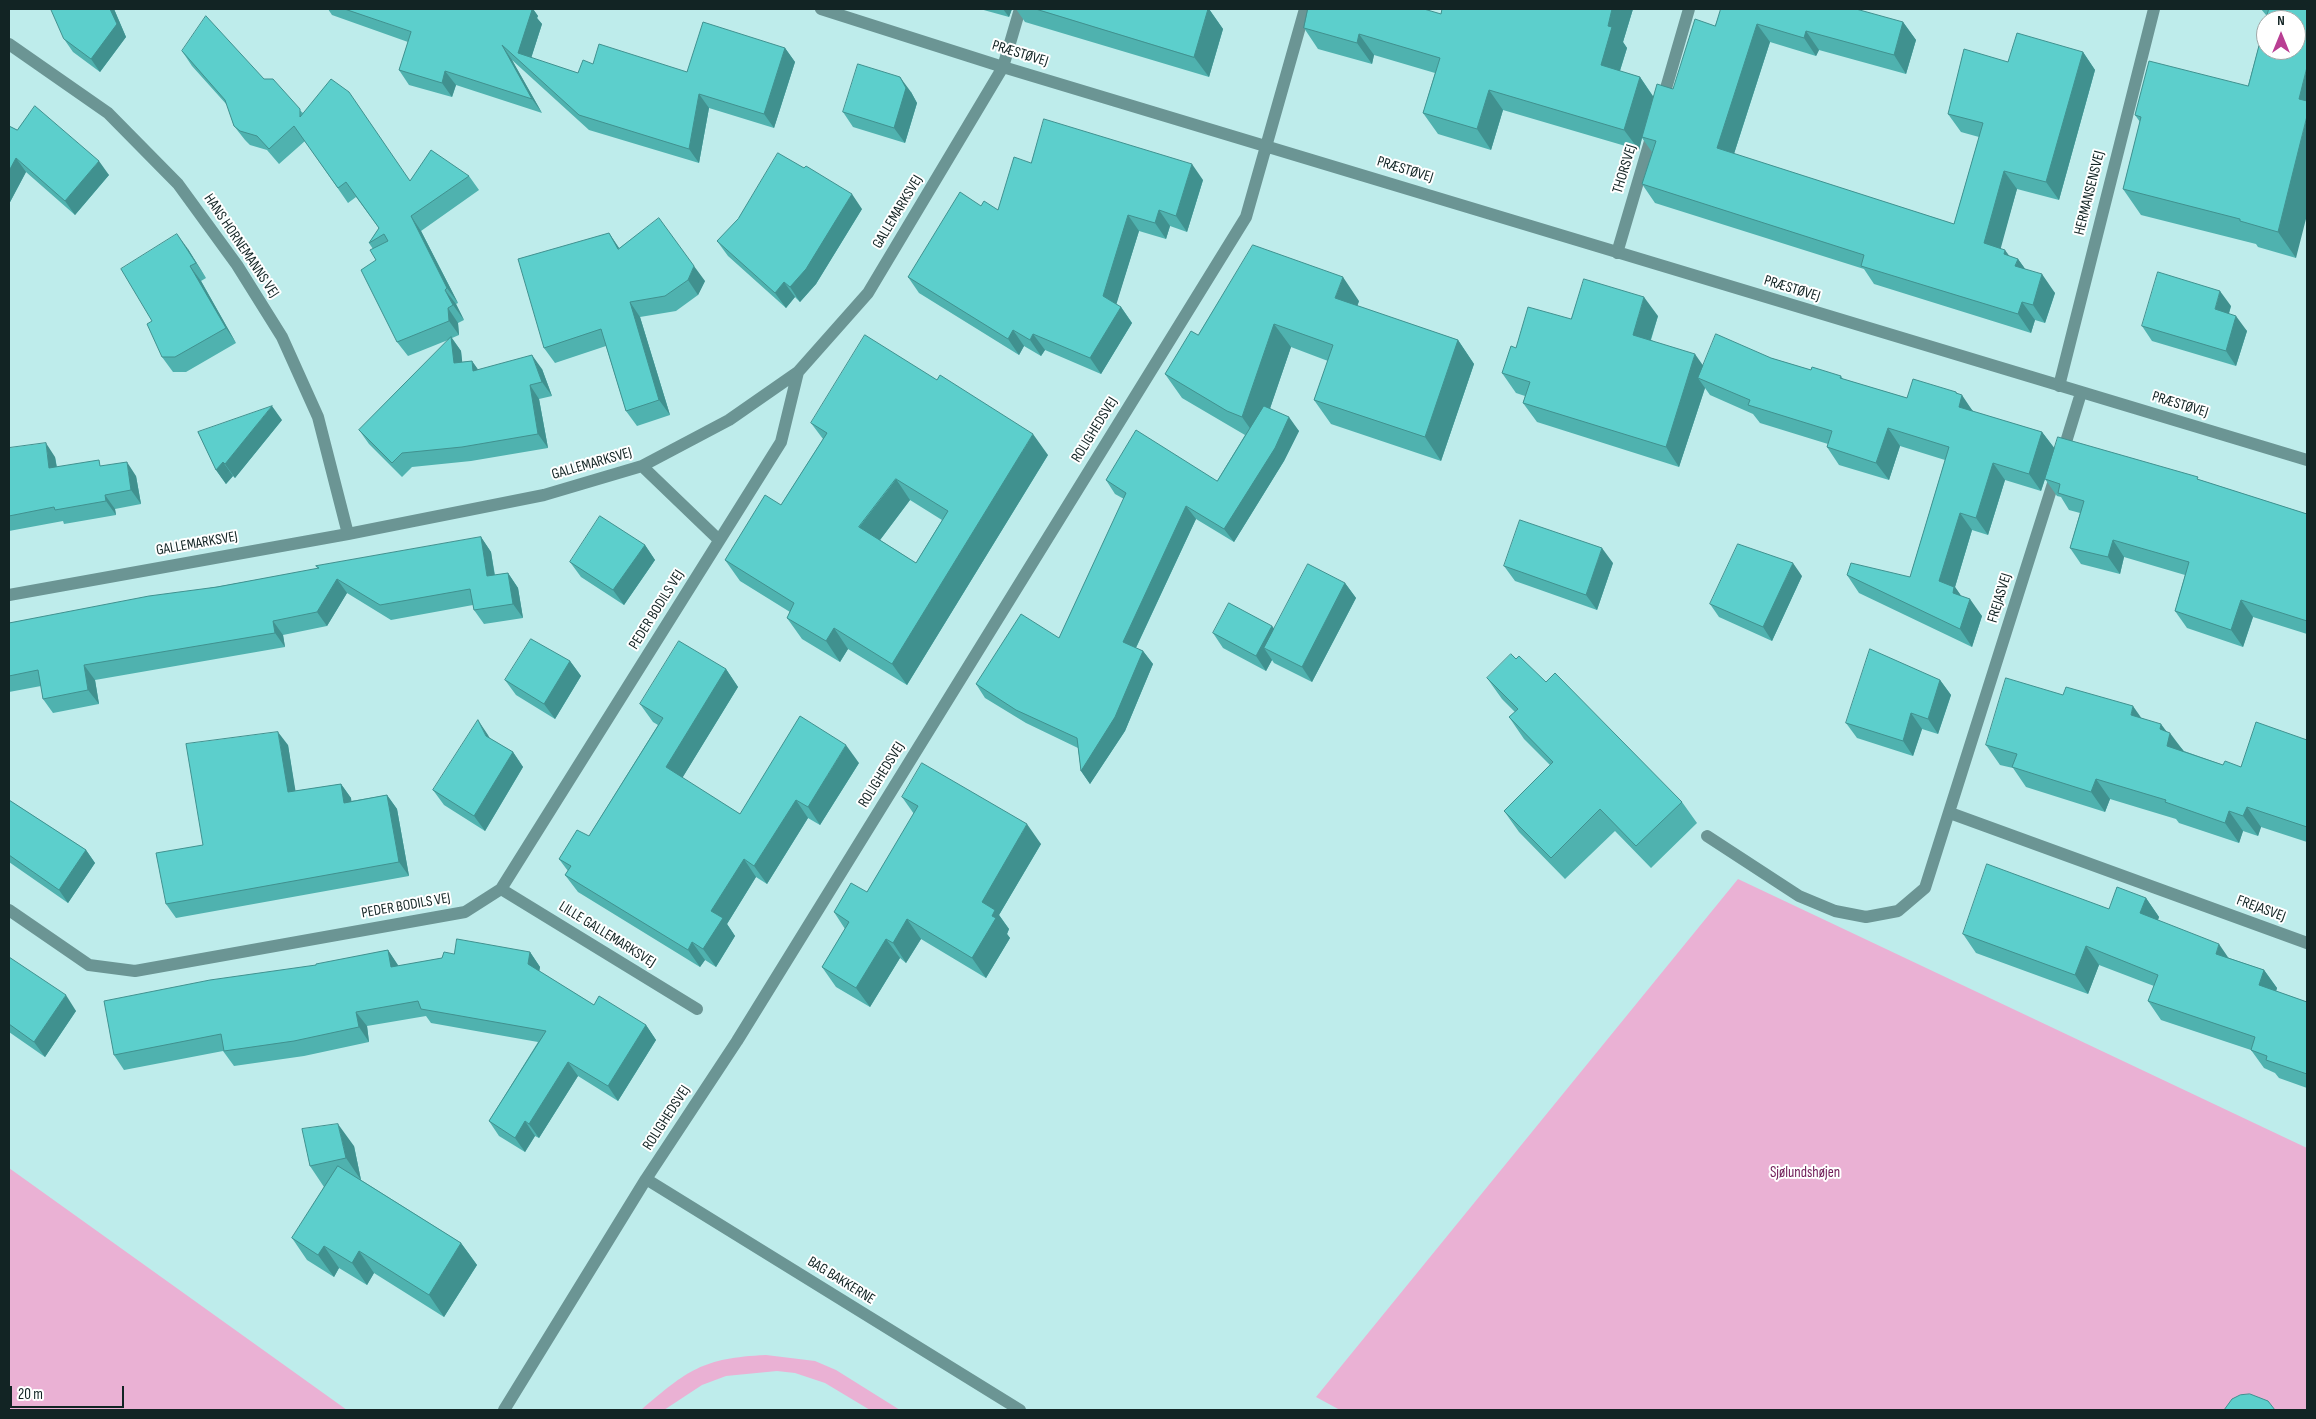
<!DOCTYPE html>
<html>
<head>
<meta charset="utf-8">
<style>
  body { margin:0 }
  #map { position:relative; width:2316px; height:1419px; overflow:hidden; background:#beeceb; font-family:"Sofia Sans Condensed",sans-serif }
  canvas { display:block }
  .frame { position:absolute; inset:0; border:10px solid #122424; pointer-events:none }
  .north { position:absolute; left:2256px; top:10px; width:50px; height:50px; box-sizing:border-box; background:#fff; border:1px solid #a0a7a7; border-radius:50%; rotate:0deg; font-size:14px; font-weight:700; line-height:20px; text-align:center; color:#122424 }
  .north::after { content:''; display:block; margin:auto; width:18px; height:22px; background:#b93f93; clip-path:polygon(50% 0,100% 100%,50% 72%,0 100%) }
  .scale { position:absolute; left:10px; top:1386px; width:114px; height:22px; box-sizing:border-box; border:2px solid #122424; border-top:0; padding-left:6px; font-size:15px; line-height:18px; white-space:nowrap; color:#122424; -webkit-text-stroke:4px #fff; paint-order:stroke }
</style>
</head>
<body>
<div id="map">
<canvas width="2316" height="1419"></canvas>
<div class="frame"></div>
<div class="north">N</div>
<div class="scale">20 m</div>
</div>
<script>
const ctx = document.querySelector('canvas').getContext('2d');
ctx.lineJoin = 'round';
function fillPath(path, color) { ctx.fillStyle = color; ctx.fill(path, 'evenodd'); }
function stroke(path, color, width, dash) { ctx.strokeStyle = color; ctx.lineWidth = width; ctx.lineCap = dash ? 'butt' : 'round'; ctx.setLineDash(dash || []); ctx.stroke(path); }
function label(font, color, halo, rows, align = 'center') {
  ctx.font = font + ' "Sofia Sans Condensed",sans-serif'; ctx.lineWidth = 4; ctx.setLineDash([]); ctx.textBaseline = 'middle'; ctx.strokeStyle = halo; ctx.fillStyle = color; for (const [text, x, y, turn = 0] of rows) {
    ctx.save(); ctx.translate(x, y); ctx.rotate((+turn || 0) * Math.PI / 180); ctx.textAlign = isNaN(turn) ? turn : align; if (halo) ctx.strokeText(text, 0, 0); ctx.fillText(text, 0, 0); ctx.restore();
  }
}
fillPath(new Path2D(`
  M 1738,879 L 2307,1148 L 2307,1410 L 1340,1410 L 1316,1397 Z
  M 9,1168 L 347,1410 L 9,1410 Z
  M 766,1355 L 815,1361 L 836,1370 L 900,1410 L 870,1410 L 825,1383 L 795,1373 L 777,1371 L 726,1376 L 702,1385 L 664,1410 L 641,1410 C 688,1370 702,1358 766,1355 Z`), '#eab1d4');
stroke(new Path2D(`
  M 821,9 L 1003,67 L 2307,460
  M 9,44 L 108,113 L 178,184 L 237,265 L 282,337 L 318,417 L 348,534
  M 1662,102 L 1689,9
  M 1617,253 L 1653,131
  M 2059,386 L 2154,9
  M 2062,455 L 2081,393
  M 642,466 L 719,540
  M 9,595 L 348,534 L 544,495 L 642,466 L 729,420 L 798,372 L 868,293 L 1003,67 L 1020,9
  M 1950,813 L 2307,943
  M 1707,836 L 1799,896 L 1835,911 L 1866,917 L 1898,911 L 1925,888 L 2056,474
  M 501,889 L 697,1009
  M 9,910 L 89,965 L 135,971 L 465,912 L 501,889 L 781,442 L 798,372
  M 646,1179 L 1020,1410
  M 504,1410 L 646,1179 L 737,1041 L 1246,217 L 1305,9`), '#6b9594', 12);
fillPath(new Path2D(`
  M 51,9 L 114,9 L 126,37 L 100,72 L 73,52 L 64,39 Z
  M 328,9 L 533,9 L 538,16 L 537,18 L 542,24 L 531,58 L 578,73 L 593,64 L 687,72 L 785,48 L 795,62 L 774,128 L 709,108 L 699,163 L 589,130 L 512,60 L 542,113 L 456,85 L 452,97 L 409,85 L 399,70 L 408,42 L 332,15 Z
  M 980,9 L 1012,9 L 1009,17 Z
  M 1016,9 L 1209,9 L 1223,29 L 1209,77 L 1025,22 Z
  M 1442,9 L 1633,9 L 1623,42 L 1627,48 L 1620,71 L 1640,77 L 1653,96 L 1673,89 L 1715,26 L 1721,9 L 1903,22 L 1916,40 L 1906,74 L 1819,50 L 1816,56 L 1770,42 L 1734,154 L 1954,224 L 1979,137 L 1961,132 L 1948,114 L 2008,62 L 2083,52 L 2095,70 L 2059,200 L 2017,189 L 2000,248 L 2009,256 L 2018,259 L 2025,269 L 2055,293 L 2045,323 L 2035,320 L 2031,333 L 1874,284 L 1864,269 L 1655,203 L 1642,184 L 1652,152 L 1642,138 L 1639,150 L 1503,110 L 1491,150 L 1438,134 L 1423,113 L 1435,73 L 1374,55 L 1372,64 L 1318,49 L 1304,28 L 1441,14 Z
  M 2261,9 L 2307,9 L 2296,258 L 2258,247 L 2256,244 L 2141,215 L 2123,189 L 2140,122 L 2135,115 L 2248,86 L 2267,16 L 2266,15 Z
  M 182,51 L 264,79 L 303,113 L 410,181 L 469,176 L 479,190 L 421,231 L 458,303 L 456,304 L 464,320 L 458,323 L 459,335 L 452,338 L 461,351 L 462,362 L 472,361 L 478,370 L 542,369 L 552,396 L 539,399 L 548,448 L 471,461 L 412,467 L 402,477 L 369,444 L 359,430 L 448,340 L 408,356 L 397,342 L 373,249 L 369,243 L 379,228 L 356,197 L 348,203 L 305,141 L 279,164 L 267,150 L 250,145 L 245,140 L 234,126 L 227,105 L 192,66 Z
  M 911,92 L 917,103 L 905,143 L 853,127 L 843,112 Z
  M 9,126 L 109,175 L 75,215 L 26,172 L 9,204 Z
  M 1031,163 L 1203,180 L 1187,232 L 1170,226 L 1166,239 L 1139,231 L 1116,304 L 1121,307 L 1132,323 L 1101,374 L 1045,350 L 1041,356 L 1024,346 L 1019,355 L 919,293 L 908,277 L 981,206 L 998,210 Z
  M 862,209 L 816,284 L 800,302 L 795,297 L 786,308 L 728,256 L 717,241 Z
  M 609,233 L 619,248 L 705,281 L 698,295 L 676,311 L 640,317 L 670,415 L 637,426 L 626,411 L 606,346 L 555,363 L 544,348 Z
  M 188,249 L 206,278 L 201,281 L 236,343 L 186,372 L 173,372 L 162,357 L 152,321 Z
  M 1359,301 L 1357,306 L 1458,340 L 1474,364 L 1441,461 L 1331,424 L 1314,400 L 1328,361 L 1291,347 L 1270,408 L 1299,431 L 1284,461 L 1234,542 L 1196,519 L 1136,648 L 1143,651 L 1153,664 L 1125,731 L 1090,784 L 1081,771 L 1078,748 L 1026,723 L 985,698 L 976,684 L 1059,638 L 1124,499 L 1115,494 L 1106,480 L 1217,481 L 1245,435 L 1182,398 L 1165,374 L 1198,335 Z
  M 2231,306 L 2229,314 L 2247,331 L 2236,366 L 2152,341 L 2142,326 Z
  M 1658,316 L 1651,340 L 1703,365 L 1771,358 L 1811,370 L 1841,376 L 1843,379 L 1907,398 L 1958,394 L 1974,412 L 2042,432 L 2055,449 L 2200,480 L 2307,514 L 2307,634 L 2253,617 L 2243,647 L 2187,628 L 2175,611 L 2185,575 L 2124,557 L 2120,574 L 2081,564 L 2070,548 L 2080,513 L 2069,510 L 2061,497 L 2057,496 L 2045,479 L 2041,491 L 2005,480 L 1988,535 L 1972,530 L 1955,587 L 1961,596 L 1982,616 L 1972,647 L 1859,593 L 1847,575 L 1910,577 L 1945,460 L 1900,446 L 1889,480 L 1839,465 L 1827,447 L 1828,444 L 1760,423 L 1753,414 L 1710,395 L 1705,388 L 1679,467 L 1537,422 L 1523,403 L 1525,396 L 1516,393 L 1502,373 L 1516,348 L 1571,319 Z
  M 282,420 L 235,478 L 233,476 L 226,484 L 216,470 L 198,432 Z
  M 811,423 L 1048,455 L 907,685 L 848,649 L 840,662 L 802,639 L 787,618 L 790,612 L 740,581 L 725,560 L 781,505 L 823,439 ZM 910,500 L 942,520 L 916,563 L 880,540 Z
  M 9,448 L 55,457 L 57,467 L 103,466 L 136,476 L 141,504 L 115,509 L 116,515 L 64,524 L 63,521 L 9,531 Z
  M 481,537 L 491,552 L 495,575 L 508,573 L 518,588 L 523,618 L 484,624 L 474,610 L 473,605 L 391,620 L 347,593 L 327,626 L 283,635 L 285,647 L 95,680 L 99,704 L 53,713 L 43,699 L 41,686 L 9,692 L 9,623 L 318,569 L 316,566 Z
  M 645,545 L 655,560 L 624,605 L 581,577 L 570,562 Z
  M 1613,563 L 1597,610 L 1515,581 L 1504,566 Z
  M 1802,576 L 1772,641 L 1719,617 L 1710,604 Z
  M 1345,583 L 1356,598 L 1312,682 L 1274,663 L 1272,660 L 1266,671 L 1223,648 L 1213,633 L 1272,626 L 1274,629 Z
  M 1516,659 L 1546,682 L 1682,802 L 1697,823 L 1651,868 L 1615,831 L 1565,879 L 1519,832 L 1504,811 L 1550,765 L 1524,739 L 1509,717 L 1515,712 L 1502,699 L 1487,678 Z
  M 570,661 L 581,676 L 555,719 L 516,695 L 505,680 Z
  M 726,669 L 738,687 L 682,778 L 740,814 L 859,763 L 820,825 L 808,818 L 767,884 L 756,877 L 727,924 L 735,936 L 716,967 L 705,960 L 700,967 L 578,892 L 565,875 L 568,871 L 559,859 L 589,836 L 658,725 L 653,722 L 640,704 Z
  M 1940,680 L 1951,695 L 1938,734 L 1922,729 L 1913,756 L 1857,738 L 1846,723 Z
  M 2142,718 L 2166,731 L 2184,751 L 2223,765 L 2241,767 L 2307,740 L 2307,842 L 2261,827 L 2258,836 L 2243,831 L 2239,843 L 2179,823 L 2176,819 L 2110,799 L 2105,812 L 2026,787 L 2013,768 L 2000,765 L 1986,745 Z
  M 489,738 L 513,752 L 523,767 L 485,831 L 444,805 L 433,790 Z
  M 288,745 L 295,791 L 341,784 L 351,798 L 351,801 L 387,795 L 397,809 L 409,876 L 176,918 L 166,904 L 203,845 Z
  M 902,797 L 1041,844 L 999,915 L 1009,929 L 1007,934 L 1010,938 L 986,978 L 921,939 L 906,963 L 900,958 L 870,1007 L 836,987 L 822,967 L 845,929 L 834,912 L 867,892 L 914,814 Z
  M 9,800 L 86,850 L 95,863 L 68,903 L 9,862 Z
  M 2146,898 L 2159,917 L 2158,920 L 2229,958 L 2264,970 L 2277,988 L 2276,991 L 2307,1002 L 2307,1088 L 2279,1078 L 2275,1073 L 2264,1068 L 2251,1050 L 2161,1020 L 2148,1001 L 2154,986 L 2099,965 L 2088,994 L 1976,953 L 1963,934 L 2109,909 Z
  M 388,950 L 398,966 L 442,958 L 454,954 L 530,952 L 540,967 L 539,971 L 594,1005 L 646,1025 L 656,1040 L 618,1101 L 578,1076 L 539,1138 L 535,1136 L 525,1152 L 499,1136 L 489,1121 L 538,1042 L 431,1023 L 426,1016 L 367,1026 L 369,1042 L 304,1056 L 234,1066 L 223,1051 L 124,1070 L 114,1055 L 316,965 Z
  M 9,957 L 76,1011 L 45,1057 L 9,1032 Z
  M 354,1146 L 361,1180 L 461,1243 L 477,1265 L 444,1317 L 374,1273 L 367,1285 L 339,1268 L 334,1277 L 307,1260 L 292,1238 L 324,1187 L 310,1166 Z`), '#4fb2af');
fillPath(new Path2D(`
  M 110,9 L 114,9 L 126,37 L 100,72 L 91,59 Z
  M 527,9 L 533,9 L 538,16 L 537,18 L 542,24 L 528,68 L 518,53 Z
  M 1003,9 L 1012,9 L 1009,17 Z
  M 1208,9 L 1209,9 L 1223,29 L 1209,77 L 1194,57 Z
  M 1612,9 L 1633,9 L 1623,42 L 1627,48 L 1615,86 L 1601,65 L 1608,26 Z
  M 1903,22 L 1916,40 L 1906,74 L 1894,55 Z
  M 1757,24 L 1770,42 L 1730,166 L 1717,148 Z
  M 1806,31 L 1819,50 L 1816,56 L 1804,38 Z
  M 1359,34 L 1374,55 L 1372,64 L 1357,43 Z
  M 502,45 L 512,60 L 542,113 L 532,99 Z
  M 785,48 L 795,62 L 774,128 L 764,114 Z
  M 2083,52 L 2095,70 L 2059,200 L 2046,182 Z
  M 2307,67 L 2307,111 L 2299,99 Z
  M 445,71 L 456,85 L 452,97 L 442,83 Z
  M 900,77 L 911,92 L 917,103 L 905,143 L 894,128 Z
  M 1640,77 L 1654,98 L 1642,137 L 1642,138 L 1639,150 L 1624,130 Z
  M 1489,90 L 1503,110 L 1491,150 L 1477,129 Z
  M 699,94 L 709,108 L 699,163 L 689,149 Z
  M 2307,116 L 2307,215 L 2296,258 L 2278,232 Z
  M 16,158 L 26,172 L 9,204 L 9,171 Z
  M 99,161 L 109,175 L 75,215 L 65,201 Z
  M 1192,164 L 1203,180 L 1187,232 L 1176,216 Z
  M 2004,171 L 2017,189 L 1997,262 L 1984,243 Z
  M 852,194 L 862,209 L 816,284 L 800,302 L 790,287 Z
  M 1159,210 L 1170,226 L 1166,239 L 1155,223 Z
  M 1128,215 L 1139,231 L 1114,312 L 1103,296 Z
  M 411,216 L 421,231 L 458,303 L 447,288 Z
  M 609,233 L 619,248 L 618,249 Z
  M 177,234 L 188,249 L 206,278 L 196,263 Z
  M 2005,250 L 2016,265 L 2018,259 L 2031,277 L 2028,285 L 2004,254 Z
  M 190,266 L 201,281 L 236,343 L 226,328 Z
  M 694,266 L 705,281 L 698,295 L 688,280 Z
  M 2042,274 L 2055,293 L 2045,323 L 2033,305 Z
  M 1343,277 L 1359,301 L 1352,322 L 1335,298 Z
  M 784,282 L 795,297 L 786,308 L 775,293 Z
  M 445,290 L 456,304 L 464,320 L 453,305 Z
  M 2220,291 L 2231,306 L 2225,325 L 2215,309 Z
  M 1644,297 L 1658,316 L 1646,354 L 1633,335 Z
  M 630,302 L 640,317 L 670,415 L 659,400 Z
  M 2022,302 L 2035,320 L 2031,333 L 2018,314 Z
  M 1121,307 L 1132,323 L 1101,374 L 1090,358 Z
  M 448,308 L 458,323 L 459,335 L 449,321 Z
  M 2236,316 L 2247,331 L 2236,366 L 2226,351 Z
  M 1274,324 L 1291,347 L 1259,441 L 1242,417 Z
  M 1013,330 L 1024,346 L 1019,355 L 1008,339 Z
  M 1033,334 L 1045,350 L 1041,356 L 1030,340 Z
  M 451,337 L 461,351 L 464,377 L 454,363 Z
  M 1458,340 L 1474,364 L 1441,461 L 1425,437 Z
  M 1695,354 L 1709,374 L 1698,378 L 1705,388 L 1679,467 L 1666,447 Z
  M 532,355 L 542,369 L 552,396 L 542,382 Z
  M 472,361 L 482,375 L 473,371 Z
  M 530,385 L 539,399 L 548,448 L 538,434 Z
  M 1956,392 L 1961,399 L 1962,395 L 1974,413 L 1959,407 L 1956,393 Z
  M 272,406 L 282,420 L 235,478 L 225,464 Z
  M 1289,417 L 1299,431 L 1284,461 L 1234,542 L 1224,529 Z
  M 1888,428 L 1900,446 L 1889,480 L 1876,463 Z
  M 2042,432 L 2055,449 L 2041,491 L 2029,474 Z
  M 1033,434 L 1048,455 L 907,685 L 892,664 Z
  M 46,443 L 55,457 L 59,482 L 49,468 Z
  M 127,462 L 136,476 L 141,504 L 131,490 Z
  M 223,462 L 233,476 L 226,484 L 216,470 Z
  M 1993,463 L 2005,480 L 1988,535 L 1976,518 Z
  M 896,479 L 910,500 L 874,548 L 859,527 Z
  M 105,495 L 115,509 L 116,515 L 106,501 Z
  M 1186,506 L 1196,519 L 1132,656 L 1123,642 Z
  M 1960,513 L 1972,530 L 1955,587 L 1967,604 L 1939,581 Z
  M 481,537 L 491,552 L 497,591 L 487,576 Z
  M 2113,540 L 2124,557 L 2120,574 L 2108,557 Z
  M 645,545 L 655,560 L 624,605 L 613,590 Z
  M 1602,548 L 1613,563 L 1597,610 L 1586,595 Z
  M 1793,563 L 1802,576 L 1772,641 L 1763,627 Z
  M 508,573 L 518,588 L 523,618 L 513,604 Z
  M 337,579 L 347,593 L 327,626 L 317,612 Z
  M 1345,583 L 1356,598 L 1312,682 L 1302,667 Z
  M 1970,599 L 1982,616 L 1972,647 L 1960,629 Z
  M 2241,600 L 2253,617 L 2243,647 L 2231,630 Z
  M 273,621 L 283,635 L 285,647 L 275,633 Z
  M 1272,626 L 1283,641 L 1264,648 L 1272,660 L 1266,671 L 1256,656 Z
  M 834,628 L 848,649 L 840,662 L 826,641 Z
  M 1143,651 L 1153,664 L 1125,731 L 1090,784 L 1081,771 Z
  M 570,661 L 581,676 L 555,719 L 544,704 Z
  M 84,665 L 95,680 L 99,704 L 88,690 Z
  M 726,669 L 738,687 L 678,785 L 666,767 Z
  M 1940,680 L 1951,695 L 1938,734 L 1928,719 Z
  M 2133,706 L 2147,726 L 2131,715 Z
  M 1911,713 L 1922,729 L 1913,756 L 1903,741 Z
  M 478,720 L 488,735 L 497,751 L 486,736 Z
  M 2161,724 L 2170,736 L 2170,733 L 2185,753 L 2167,746 L 2160,729 Z
  M 278,732 L 288,745 L 298,806 L 288,792 Z
  M 846,745 L 859,763 L 820,825 L 808,807 Z
  M 513,752 L 523,767 L 485,831 L 474,816 Z
  M 2096,779 L 2110,799 L 2105,812 L 2091,792 Z
  M 341,784 L 351,798 L 354,817 L 344,803 Z
  M 387,795 L 397,809 L 409,876 L 399,862 Z
  M 796,800 L 808,818 L 767,884 L 754,866 Z
  M 2247,807 L 2261,827 L 2258,836 L 2243,816 Z
  M 2229,811 L 2243,831 L 2239,843 L 2225,823 Z
  M 1027,824 L 1041,844 L 999,915 L 1009,929 L 1007,934 L 1010,938 L 986,978 L 972,958 L 982,902 Z
  M 86,850 L 95,863 L 68,903 L 59,890 Z
  M 744,859 L 756,877 L 727,924 L 735,936 L 716,967 L 703,949 L 711,911 Z
  M 2146,898 L 2159,917 L 2153,932 L 2140,913 Z
  M 907,919 L 921,939 L 906,963 L 893,943 Z
  M 886,939 L 900,958 L 870,1007 L 856,988 Z
  M 692,942 L 705,960 L 700,967 L 688,950 Z
  M 2219,944 L 2232,963 L 2216,954 Z
  M 2086,946 L 2099,965 L 2088,994 L 2075,975 Z
  M 388,950 L 398,965 L 401,981 L 391,967 Z
  M 530,952 L 540,967 L 538,979 L 528,964 Z
  M 2264,970 L 2277,988 L 2272,1004 L 2259,985 Z
  M 66,995 L 76,1011 L 45,1057 L 34,1042 Z
  M 356,1012 L 367,1026 L 369,1042 L 359,1027 Z
  M 646,1025 L 656,1040 L 618,1101 L 608,1086 Z
  M 568,1062 L 578,1076 L 539,1138 L 529,1124 Z
  M 525,1121 L 535,1136 L 525,1152 L 515,1138 Z
  M 338,1124 L 354,1146 L 361,1180 L 346,1158 Z
  M 461,1243 L 477,1265 L 444,1317 L 429,1295 Z
  M 324,1246 L 339,1268 L 334,1277 L 318,1255 Z
  M 359,1251 L 374,1273 L 367,1285 L 352,1263 Z`), '#40918f');
const building = new Path2D(`
  M 51,9 L 110,9 L 117,24 L 91,59 L 64,39 Z
  M 345,9 L 529,9 L 532,10 L 518,53 L 578,73 L 583,60 L 593,64 L 599,44 L 687,72 L 703,22 L 785,48 L 764,114 L 699,94 L 689,149 L 579,115 L 502,45 L 532,99 L 445,71 L 442,83 L 399,70 L 411,32 Z
  M 1036,9 L 1208,9 L 1194,57 Z
  M 1308,9 L 1424,9 L 1441,14 L 1442,9 L 1612,9 L 1608,26 L 1612,27 L 1601,65 L 1640,77 L 1624,130 L 1489,90 L 1477,129 L 1423,113 L 1440,58 L 1359,34 L 1357,43 L 1304,28 Z
  M 1721,9 L 1856,9 L 1903,22 L 1894,55 L 1806,31 L 1804,38 L 1757,24 L 1717,148 L 1954,224 L 1983,123 L 1948,114 L 1964,49 L 2008,62 L 2017,33 L 2083,52 L 2046,182 L 2004,171 L 1984,243 L 2005,250 L 2004,254 L 2018,259 L 2015,266 L 2042,274 L 2033,305 L 2022,302 L 2018,314 L 1861,266 L 1864,255 L 1642,184 L 1656,141 L 1642,137 L 1657,84 L 1673,89 L 1695,19 L 1715,26 Z
  M 2269,9 L 2307,9 L 2307,67 L 2299,99 L 2307,101 L 2307,116 L 2278,232 L 2240,221 L 2240,219 L 2123,189 L 2141,117 L 2135,115 L 2149,61 L 2248,86 ZM 2266,20 L 2296,20 L 2296,50 L 2266,50 Z
  M 206,16 L 264,79 L 273,79 L 300,109 L 300,117 L 331,79 L 349,92 L 410,181 L 431,150 L 469,176 L 411,216 L 447,288 L 445,290 L 453,305 L 448,308 L 449,321 L 397,342 L 361,270 L 376,260 L 370,250 L 388,241 L 384,234 L 369,243 L 379,228 L 346,182 L 338,188 L 294,126 L 269,149 L 257,136 L 240,131 L 234,126 L 225,100 L 182,51 Z
  M 858,64 L 900,77 L 906,88 L 894,128 L 843,112 Z
  M 35,106 L 99,161 L 65,201 L 16,158 L 9,171 L 9,126 L 17,130 Z
  M 1044,119 L 1192,164 L 1176,216 L 1159,210 L 1155,223 L 1128,215 L 1103,296 L 1121,307 L 1090,358 L 1033,334 L 1030,340 L 1013,330 L 1008,339 L 908,277 L 960,192 L 981,206 L 984,201 L 998,210 L 1014,157 L 1031,163 Z
  M 778,153 L 804,168 L 806,166 L 852,194 L 806,269 L 790,287 L 784,282 L 775,293 L 717,241 L 738,219 Z
  M 659,218 L 694,266 L 688,280 L 665,296 L 630,302 L 659,400 L 626,411 L 601,329 L 544,348 L 518,259 L 609,233 L 618,249 Z
  M 177,234 L 196,263 L 190,266 L 226,328 L 175,357 L 162,357 L 147,324 L 152,321 L 121,269 Z
  M 1253,245 L 1343,277 L 1335,298 L 1458,340 L 1425,437 L 1314,400 L 1333,345 L 1274,324 L 1242,417 L 1227,411 L 1165,374 L 1191,331 L 1198,335 Z
  M 2158,272 L 2220,291 L 2215,309 L 2236,316 L 2226,351 L 2142,326 Z
  M 1584,279 L 1644,297 L 1633,335 L 1695,354 L 1666,447 L 1523,403 L 1530,382 L 1502,373 L 1511,346 L 1516,348 L 1528,307 L 1571,319 Z
  M 1716,334 L 1771,358 L 1811,370 L 1812,367 L 1841,376 L 1840,378 L 1907,398 L 1913,379 L 1956,392 L 1956,393 L 1962,395 L 1959,407 L 2042,432 L 2029,474 L 1993,463 L 1976,518 L 1960,513 L 1939,581 L 1954,587 L 1953,593 L 1970,599 L 1960,629 L 1847,575 L 1851,563 L 1910,577 L 1949,447 L 1888,428 L 1876,463 L 1827,447 L 1832,431 L 1748,405 L 1750,400 L 1698,378 Z
  M 865,335 L 937,380 L 940,375 L 1033,434 L 892,664 L 834,628 L 826,641 L 787,618 L 794,603 L 725,560 L 765,495 L 781,505 L 827,433 L 811,423 ZM 896,479 L 948,511 L 916,563 L 859,527 Z
  M 451,337 L 454,363 L 472,361 L 473,371 L 532,355 L 542,382 L 530,385 L 538,434 L 462,447 L 402,453 L 392,463 L 359,430 Z
  M 272,406 L 225,464 L 223,462 L 216,470 L 198,432 Z
  M 1264,406 L 1289,417 L 1275,448 L 1224,529 L 1186,506 L 1123,642 L 1143,651 L 1115,717 L 1081,771 L 1077,738 L 1016,710 L 976,684 L 1021,614 L 1059,638 L 1126,493 L 1106,480 L 1136,430 L 1217,481 Z
  M 2058,437 L 2198,477 L 2197,479 L 2307,514 L 2307,621 L 2241,600 L 2231,630 L 2175,611 L 2189,562 L 2113,540 L 2108,557 L 2070,548 L 2084,501 L 2058,493 L 2060,484 L 2045,479 Z
  M 46,443 L 49,468 L 99,460 L 100,466 L 127,462 L 131,490 L 105,495 L 106,501 L 55,510 L 54,507 L 9,516 L 9,448 Z
  M 600,516 L 645,545 L 613,590 L 570,562 Z
  M 1520,520 L 1602,548 L 1586,595 L 1504,566 Z
  M 481,537 L 487,576 L 508,573 L 513,604 L 474,610 L 470,589 L 380,605 L 337,579 L 317,612 L 273,621 L 275,633 L 84,665 L 88,690 L 43,699 L 38,670 L 9,676 L 9,623 L 149,596 L 217,587 L 319,568 L 316,566 Z
  M 1738,544 L 1793,563 L 1763,627 L 1710,604 Z
  M 1308,564 L 1345,583 L 1302,667 L 1264,648 Z
  M 1229,603 L 1272,626 L 1256,656 L 1213,633 Z
  M 531,639 L 570,661 L 544,704 L 505,680 Z
  M 679,641 L 726,669 L 666,767 L 740,814 L 800,716 L 846,745 L 808,807 L 796,800 L 754,866 L 744,859 L 711,911 L 723,918 L 703,949 L 692,942 L 688,950 L 565,875 L 571,866 L 559,859 L 577,830 L 589,836 L 663,718 L 640,704 Z
  M 1870,649 L 1940,680 L 1928,719 L 1911,713 L 1903,741 L 1846,723 Z
  M 1511,654 L 1516,659 L 1519,656 L 1546,682 L 1555,673 L 1682,802 L 1636,846 L 1600,809 L 1551,858 L 1504,811 L 1553,762 L 1509,717 L 1518,709 L 1487,678 Z
  M 2006,678 L 2063,695 L 2066,687 L 2133,706 L 2131,715 L 2161,724 L 2160,729 L 2170,733 L 2167,746 L 2223,765 L 2225,761 L 2241,767 L 2256,722 L 2307,740 L 2307,827 L 2247,807 L 2243,816 L 2229,811 L 2225,823 L 2165,802 L 2166,800 L 2096,779 L 2091,792 L 2012,767 L 2017,754 L 1986,745 Z
  M 478,720 L 486,736 L 513,752 L 474,816 L 433,790 Z
  M 278,732 L 288,792 L 341,784 L 344,803 L 387,795 L 399,862 L 166,904 L 156,853 L 203,845 L 186,744 Z
  M 922,763 L 1027,824 L 982,902 L 995,910 L 992,916 L 996,918 L 972,958 L 907,919 L 893,943 L 886,939 L 856,988 L 822,967 L 849,922 L 834,912 L 851,883 L 867,892 L 918,806 L 902,797 Z
  M 9,800 L 86,850 L 59,890 L 9,855 Z
  M 1987,864 L 2109,909 L 2117,887 L 2146,898 L 2140,913 L 2219,944 L 2216,954 L 2264,970 L 2259,985 L 2307,1002 L 2307,1074 L 2266,1060 L 2267,1056 L 2251,1050 L 2255,1037 L 2148,1001 L 2158,975 L 2086,946 L 2075,975 L 1963,934 Z
  M 457,939 L 530,952 L 528,964 L 594,1005 L 599,996 L 646,1025 L 608,1086 L 568,1062 L 529,1124 L 525,1121 L 515,1138 L 489,1121 L 546,1031 L 421,1009 L 418,1001 L 356,1012 L 359,1027 L 294,1041 L 224,1051 L 221,1034 L 114,1055 L 104,1001 L 210,980 L 316,965 L 316,964 L 388,950 L 391,967 L 442,958 L 444,952 L 454,954 Z
  M 9,957 L 66,995 L 34,1042 L 9,1024 Z
  M 338,1124 L 346,1158 L 310,1166 L 302,1129 Z
  M 338,1166 L 461,1243 L 429,1295 L 359,1251 L 352,1263 L 324,1246 L 318,1255 L 292,1238 Z
  M 2250,1394 L 2268,1401 L 2275,1410 L 2224,1410 L 2232,1399 L 2240,1395 Z`);
fillPath(building, '#5ccfcc');
stroke(building, '#40918f', 1);
label('15px', '#122424', '#fff', [
  ["PRÆSTØVEJ",1020,54,17],
  ["THORSVEJ",1625,169,-73],
  ["PRÆSTØVEJ",1405,170,17],
  ["HERMANSENSVEJ",2090,193,-76],
  ["GALLEMARKSVEJ",898,212,-59],
  ["HANS HORNEMANNS VEJ",241,246,56],
  ["PRÆSTØVEJ",1792,289,17],
  ["PRÆSTØVEJ",2180,405,17],
  ["ROLIGHEDSVEJ",1095,430,-58],
  ["GALLEMARKSVEJ",592,464,-16],
  ["GALLEMARKSVEJ",197,544,-10],
  ["FREJASVEJ",2000,598,-73],
  ["PEDER BODILS VEJ",657,610,-58],
  ["ROLIGHEDSVEJ",882,775,-58],
  ["PEDER BODILS VEJ",406,906,-10],
  ["FREJASVEJ",2261,909,20],
  ["LILLE GALLEMARKSVEJ",607,935,32],
  ["ROLIGHEDSVEJ",667,1118,-57],
  ["BAG BAKKERNE",841,1281,32]
]);
label('15px', '#701c57', '#fff', [
  ["Sjølundshøjen",1805,1173]
]);
</script>
</body>
</html>
